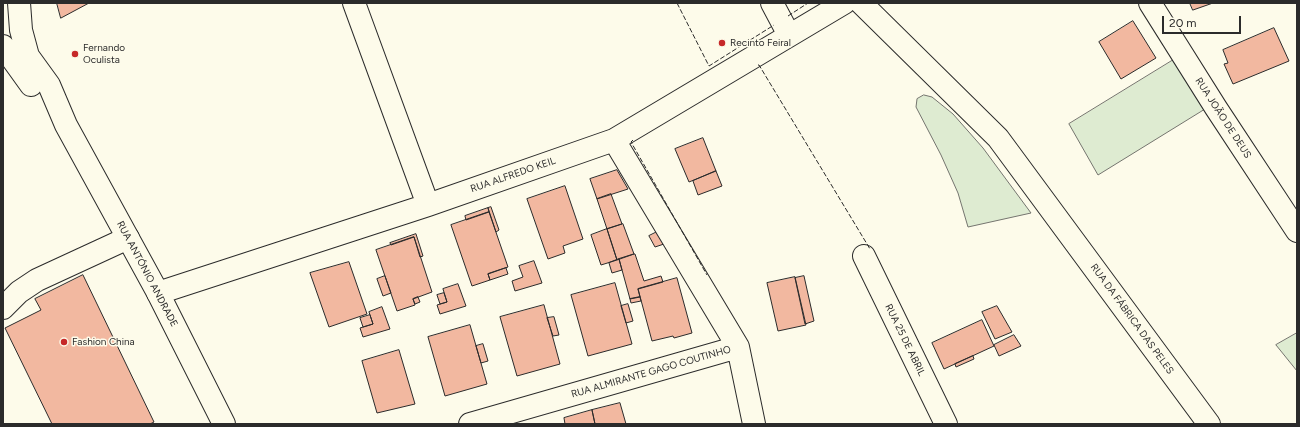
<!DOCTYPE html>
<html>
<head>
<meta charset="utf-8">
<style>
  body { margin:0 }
  #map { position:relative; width:1300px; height:427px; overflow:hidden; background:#fdfbea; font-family:Figtree,sans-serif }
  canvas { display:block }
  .frame { position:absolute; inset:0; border:4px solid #2b2b2b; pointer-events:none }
  .scale { position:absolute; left:1162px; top:16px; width:79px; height:18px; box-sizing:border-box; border:2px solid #2b2b2b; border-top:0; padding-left:5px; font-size:12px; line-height:14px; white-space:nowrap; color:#2b2b2b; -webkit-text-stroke:3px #fdfbea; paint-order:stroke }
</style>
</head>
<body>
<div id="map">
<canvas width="1300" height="427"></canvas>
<div class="frame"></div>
<div class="scale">20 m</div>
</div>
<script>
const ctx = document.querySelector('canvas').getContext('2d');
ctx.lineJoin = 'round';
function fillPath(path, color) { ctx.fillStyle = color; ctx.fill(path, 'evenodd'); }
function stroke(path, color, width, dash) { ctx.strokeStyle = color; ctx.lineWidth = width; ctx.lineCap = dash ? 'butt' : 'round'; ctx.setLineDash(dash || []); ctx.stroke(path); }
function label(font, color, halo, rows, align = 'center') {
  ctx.font = font + ' Figtree,sans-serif'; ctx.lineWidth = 3; ctx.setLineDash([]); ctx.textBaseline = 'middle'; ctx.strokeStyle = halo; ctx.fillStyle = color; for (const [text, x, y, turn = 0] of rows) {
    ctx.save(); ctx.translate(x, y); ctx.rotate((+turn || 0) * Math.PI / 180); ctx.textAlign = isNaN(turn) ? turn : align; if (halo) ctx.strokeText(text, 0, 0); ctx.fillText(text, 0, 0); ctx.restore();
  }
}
const green = new Path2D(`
  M 1175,59 L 1205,109 L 1098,175 L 1069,124 Z
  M 924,95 L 932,97 L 953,114 L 983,148 L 1031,213 L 968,227 L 958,193 L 941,155 L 916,107 L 917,99 Z
  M 1297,333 L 1297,371 L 1276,345 Z`);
fillPath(green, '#deebd1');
stroke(green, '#74746e', 1);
const building = new Path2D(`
  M 57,3 L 89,3 L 61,18 Z
  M 1190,3 L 1213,3 L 1193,10 Z
  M 1133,21 L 1156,58 L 1121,79 L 1099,42 Z
  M 1274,28 L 1289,61 L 1233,84 L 1224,64 L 1228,63 L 1223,50 Z
  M 703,138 L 716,171 L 689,182 L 675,149 Z
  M 617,170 L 628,189 L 597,199 L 590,179 Z
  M 716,171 L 722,186 L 698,195 L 693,181 Z
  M 565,186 L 583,239 L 563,246 L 565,253 L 548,259 L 527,199 Z
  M 611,194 L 622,224 L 607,229 L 597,199 Z
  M 491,207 L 499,230 L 496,232 L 488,208 Z
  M 488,208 L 489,212 L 466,220 L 465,216 Z
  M 489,212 L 508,267 L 488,274 L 490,280 L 472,286 L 451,225 Z
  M 623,224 L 634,254 L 617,260 L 607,229 Z
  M 607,229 L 617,260 L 601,265 L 591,235 Z
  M 657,232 L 664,244 L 655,247 L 649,236 Z
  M 416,234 L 423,256 L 420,257 L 414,237 L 391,245 L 390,243 Z
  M 414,237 L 432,292 L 413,299 L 415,305 L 397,311 L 376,250 Z
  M 634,254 L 635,254 L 644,281 L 661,276 L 663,282 L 638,289 L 640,297 L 630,299 L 619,259 Z
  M 619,259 L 622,270 L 612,273 L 609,263 Z
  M 534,261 L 542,283 L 515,291 L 512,281 L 523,277 L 519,266 Z
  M 349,262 L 367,314 L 329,327 L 310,273 Z
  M 506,268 L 508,274 L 490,280 L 488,274 Z
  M 83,275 L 154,422 L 150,424 L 52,424 L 5,328 L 41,310 L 35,299 Z
  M 385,276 L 391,293 L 383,296 L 377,279 Z
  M 804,276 L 814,321 L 805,324 L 795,278 Z
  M 795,277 L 806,325 L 778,331 L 767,283 Z
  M 677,278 L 692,333 L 674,338 L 673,336 L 652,341 L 638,289 Z
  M 615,283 L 632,344 L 588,356 L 571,295 Z
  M 458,284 L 466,306 L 440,314 L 437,305 L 447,302 L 443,289 Z
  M 444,293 L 447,302 L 440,304 L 437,295 Z
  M 418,297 L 420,302 L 415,304 L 413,299 Z
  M 640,297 L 641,301 L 631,303 L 630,299 Z
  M 628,304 L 633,321 L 626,323 L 621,306 Z
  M 544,305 L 560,364 L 517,376 L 500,317 Z
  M 997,306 L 1012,332 L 995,339 L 982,312 Z
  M 382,307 L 390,329 L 363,337 L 360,328 L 373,324 L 369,312 Z
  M 370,315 L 373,324 L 363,327 L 360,318 Z
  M 554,317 L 559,335 L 553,336 L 547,318 Z
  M 982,320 L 994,346 L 944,369 L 932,343 Z
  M 470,325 L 487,384 L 445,396 L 428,337 Z
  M 1014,335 L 1021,346 L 999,356 L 994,345 Z
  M 483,344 L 488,361 L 481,363 L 476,346 Z
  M 399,350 L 415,404 L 377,413 L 362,361 Z
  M 973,356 L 974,359 L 956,367 L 955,364 Z
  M 620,403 L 626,424 L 595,424 L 592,410 Z
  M 592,410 L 595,424 L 565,424 L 564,418 Z`);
fillPath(building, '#f2b8a0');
stroke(building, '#2b2b2b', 1);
const minor = new Path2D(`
  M 354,3 L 428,205
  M 772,3 L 789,35
  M 861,3 L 998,138 L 1209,424
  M 1150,3 L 1216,108 L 1297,231
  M 864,256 L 946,424
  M 158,293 L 428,205 L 614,140 L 844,3
  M 3,308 L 19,292 L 37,280 L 128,238
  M 738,347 L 754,424
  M 470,424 L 738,347 L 614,140`);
const major = new Path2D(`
  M 19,3 L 21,30 L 28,56 L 49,85 L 66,125 L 158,293 L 224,424
  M 3,46 L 31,85`);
stroke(minor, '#2b2b2b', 24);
stroke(major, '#2b2b2b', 24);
stroke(minor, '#fdfbea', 22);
stroke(major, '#fdfbea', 22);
stroke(new Path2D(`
  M 677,3 L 709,66 L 774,25
  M 788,16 L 808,3
  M 758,65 L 759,65 L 870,249
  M 633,140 L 631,142 L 707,275`), '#2b2b2b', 1, [5, 2]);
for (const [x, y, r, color] of [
  [722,43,4,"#c62828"],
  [75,54,4,"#c62828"],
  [64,342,4,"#c62828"]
]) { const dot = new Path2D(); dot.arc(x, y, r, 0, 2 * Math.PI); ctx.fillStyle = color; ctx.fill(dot); stroke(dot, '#fdfbea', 1.5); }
label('10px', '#2b2b2b', '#fdfbea', [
  ["Recinto Feiral",730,43],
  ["Fernando",83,48],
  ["Oculista",83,60],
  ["Fashion China",72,342]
], 'left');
label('10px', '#2b2b2b', '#fdfbea', [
  ["RUA JOÃO DE DEUS",1223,118,57],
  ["RUA ALFREDO KEIL",513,175,-19],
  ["RUA ANTÓNIO ANDRADE",147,274,62],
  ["RUA DA FÁBRICA DAS PELES",1132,319,54],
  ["RUA 25 DE ABRIL",905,340,64],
  ["RUA ALMIRANTE GAGO COUTINHO",651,372,-16]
]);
</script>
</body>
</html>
